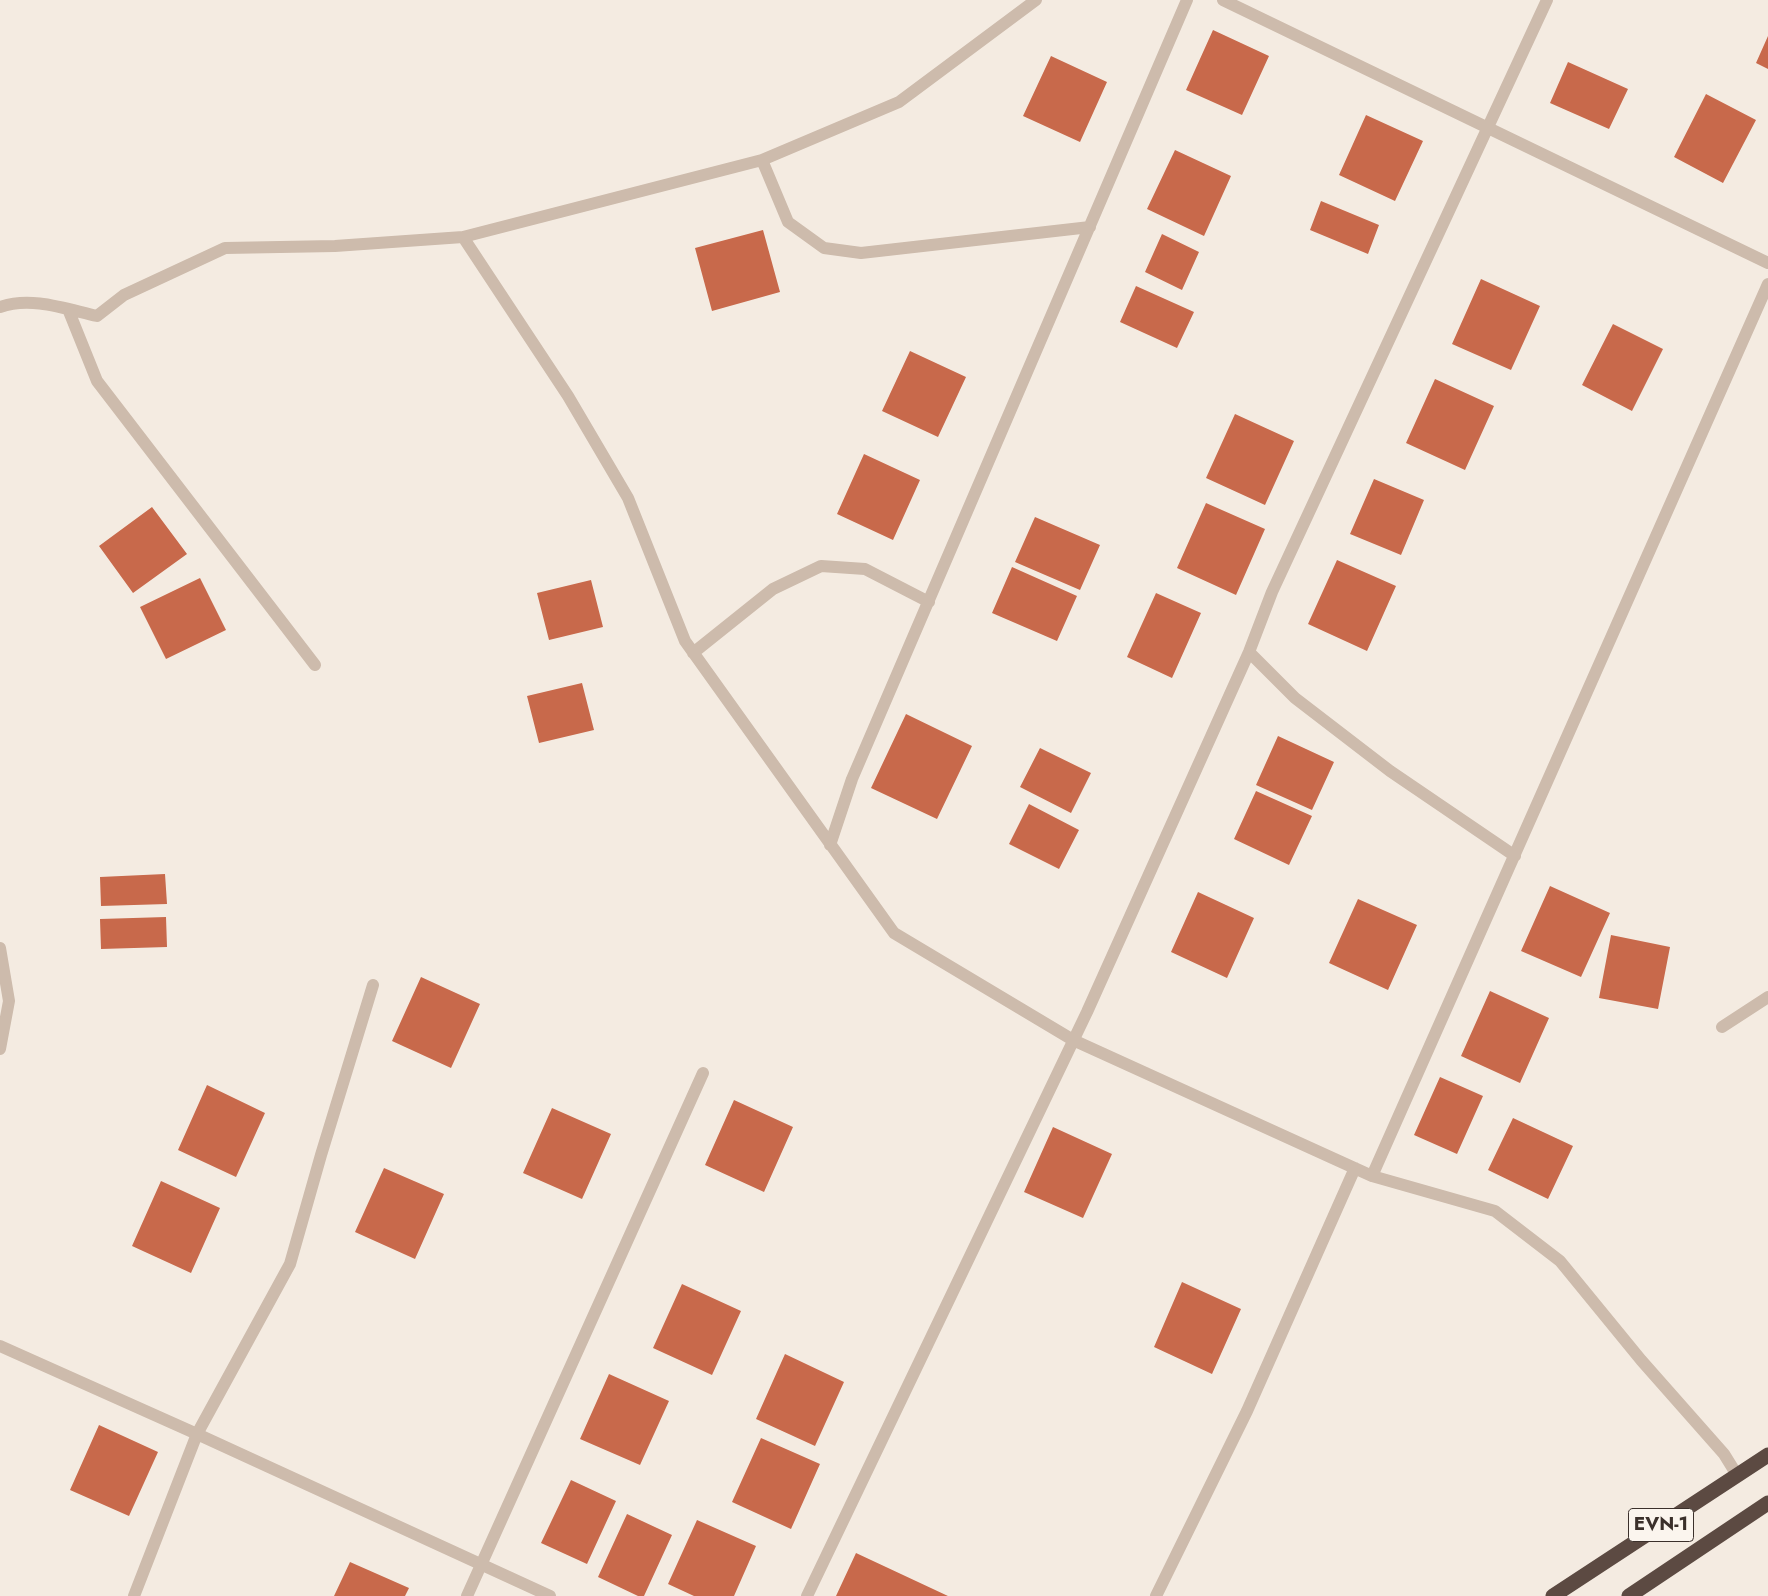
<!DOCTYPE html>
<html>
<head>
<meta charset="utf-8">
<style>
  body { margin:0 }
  canvas { display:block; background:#f4ebe1 }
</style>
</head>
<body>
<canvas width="1768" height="1596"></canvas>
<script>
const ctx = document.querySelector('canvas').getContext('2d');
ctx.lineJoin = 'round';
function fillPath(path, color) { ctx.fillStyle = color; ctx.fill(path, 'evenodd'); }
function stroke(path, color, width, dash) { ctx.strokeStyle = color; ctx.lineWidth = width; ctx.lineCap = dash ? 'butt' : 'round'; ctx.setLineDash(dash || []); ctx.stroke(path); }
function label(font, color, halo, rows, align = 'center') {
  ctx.font = font + ' Jost,sans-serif'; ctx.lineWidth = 4.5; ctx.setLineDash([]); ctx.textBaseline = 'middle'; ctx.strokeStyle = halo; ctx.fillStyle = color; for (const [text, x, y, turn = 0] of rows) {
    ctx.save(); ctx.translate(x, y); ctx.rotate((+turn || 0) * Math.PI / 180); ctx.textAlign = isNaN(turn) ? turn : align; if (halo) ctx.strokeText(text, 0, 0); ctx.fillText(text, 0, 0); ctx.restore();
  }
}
fillPath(new Path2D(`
  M 1213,30 L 1269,56 L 1242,115 L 1186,90 Z
  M 1768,36 L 1768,69 L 1756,63 Z
  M 1051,56 L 1107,82 L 1080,142 L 1023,116 Z
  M 1568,62 L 1628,89 L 1609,129 L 1550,103 Z
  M 1706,94 L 1756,120 L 1723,183 L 1674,157 Z
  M 1366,115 L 1423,141 L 1395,201 L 1339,175 Z
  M 1175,150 L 1231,176 L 1204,236 L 1147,209 Z
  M 1321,201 L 1379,225 L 1368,254 L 1310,230 Z
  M 763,230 L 780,292 L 712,311 L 695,248 Z
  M 1162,234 L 1199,252 L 1182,290 L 1145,272 Z
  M 1481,279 L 1540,306 L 1511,370 L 1452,344 Z
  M 1136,286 L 1194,312 L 1177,348 L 1120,322 Z
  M 1613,324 L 1663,349 L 1632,411 L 1582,385 Z
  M 910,351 L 966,377 L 938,437 L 882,411 Z
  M 1435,379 L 1494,406 L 1465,470 L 1406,443 Z
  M 1235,414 L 1294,441 L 1265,505 L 1206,478 Z
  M 864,454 L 920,480 L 893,540 L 837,514 Z
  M 1374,479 L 1424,500 L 1401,555 L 1350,534 Z
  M 1206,503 L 1265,529 L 1236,595 L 1177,568 Z
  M 152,507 L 187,554 L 133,593 L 99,546 Z
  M 1035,517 L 1100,545 L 1080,590 L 1015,562 Z
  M 1337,560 L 1396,586 L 1367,651 L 1308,624 Z
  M 1012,567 L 1077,596 L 1057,641 L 992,613 Z
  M 200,578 L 226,630 L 166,659 L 140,607 Z
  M 591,580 L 603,627 L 549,640 L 537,593 Z
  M 1156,593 L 1201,613 L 1172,678 L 1127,657 Z
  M 582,683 L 594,730 L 539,743 L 527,696 Z
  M 906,714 L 972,746 L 937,819 L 871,788 Z
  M 1278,736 L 1334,762 L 1312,810 L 1256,785 Z
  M 1040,748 L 1091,773 L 1071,813 L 1020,787 Z
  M 1256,791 L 1312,816 L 1289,865 L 1234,839 Z
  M 1029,804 L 1079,830 L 1059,869 L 1009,844 Z
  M 165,874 L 167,904 L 101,906 L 100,877 Z
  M 1550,886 L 1610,913 L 1581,977 L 1521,951 Z
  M 1198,892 L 1254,918 L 1227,978 L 1171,952 Z
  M 1358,899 L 1417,925 L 1388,990 L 1329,963 Z
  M 166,917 L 167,947 L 101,949 L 100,919 Z
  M 1611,935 L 1670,947 L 1658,1009 L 1599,998 Z
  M 421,977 L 480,1004 L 451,1068 L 392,1041 Z
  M 1490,991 L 1549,1018 L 1520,1083 L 1461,1056 Z
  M 1440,1077 L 1483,1096 L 1457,1154 L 1414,1135 Z
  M 207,1085 L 265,1113 L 236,1177 L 178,1150 Z
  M 734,1100 L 793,1127 L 764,1192 L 705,1165 Z
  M 552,1108 L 611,1134 L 582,1199 L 523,1173 Z
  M 1513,1118 L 1573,1146 L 1548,1199 L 1488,1170 Z
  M 1053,1127 L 1112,1154 L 1083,1218 L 1024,1192 Z
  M 384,1168 L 444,1194 L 415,1259 L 355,1232 Z
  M 161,1181 L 220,1208 L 191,1273 L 132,1246 Z
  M 1182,1282 L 1241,1309 L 1212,1374 L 1154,1347 Z
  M 682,1284 L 741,1311 L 712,1375 L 653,1348 Z
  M 785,1354 L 844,1382 L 815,1446 L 756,1419 Z
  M 609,1374 L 669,1401 L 640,1465 L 580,1439 Z
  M 99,1425 L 158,1452 L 129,1516 L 70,1490 Z
  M 761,1438 L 820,1464 L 791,1529 L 732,1502 Z
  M 571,1480 L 616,1501 L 587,1564 L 541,1543 Z
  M 627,1514 L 672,1535 L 644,1596 L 638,1596 L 598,1577 Z
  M 697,1520 L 756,1546 L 734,1596 L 694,1596 L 668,1584 Z
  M 856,1553 L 948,1596 L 836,1596 Z
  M 350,1562 L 409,1588 L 405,1596 L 334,1596 Z`), '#c8694b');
stroke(new Path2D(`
  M 1223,0 L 1768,263
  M 762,160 L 788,222 L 824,248 L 861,253 L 1090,227
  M 463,237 L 568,396 L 628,498 L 685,641 L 894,933 L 1073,1040 L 1372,1176 L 1768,284
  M 0,307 C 31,296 66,309 97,316 L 124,295 L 225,248 L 335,246 L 463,237 L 762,160 L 899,102 L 1036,0
  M 68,309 L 97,381 L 315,665
  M 1249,652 L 1295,698 L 1390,771 L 1515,856
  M 693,653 L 773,589 L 821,566 L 865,569 L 929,602
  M 830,845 L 852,779 L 1187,0
  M 0,948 L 9,1001 L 0,1049
  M 1722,1027 L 1768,997
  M 1372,1176 L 1495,1211 L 1560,1261 L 1641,1360 L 1724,1454 L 1737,1475
  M 0,1346 L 197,1434 L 550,1596
  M 134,1596 L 197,1434 L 290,1264 L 321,1155 L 373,985
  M 467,1596 L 703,1073
  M 807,1596 L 1087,1012 L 1249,652 L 1272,592 L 1547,0
  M 1156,1596 L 1247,1411 L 1355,1168`), '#cdbbac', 12);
stroke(new Path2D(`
  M 1553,1596 L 1768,1455
  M 1629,1596 L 1768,1503`), '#5c4a42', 15);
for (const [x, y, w] of [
  [1661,1525,65]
]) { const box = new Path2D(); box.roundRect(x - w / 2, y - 16.5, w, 33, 4); ctx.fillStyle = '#fbf5ee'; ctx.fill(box); stroke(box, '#3b302b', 1); }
label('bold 19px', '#3b302b', null, [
  ["EVN-1",1661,1525]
]);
</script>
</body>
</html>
